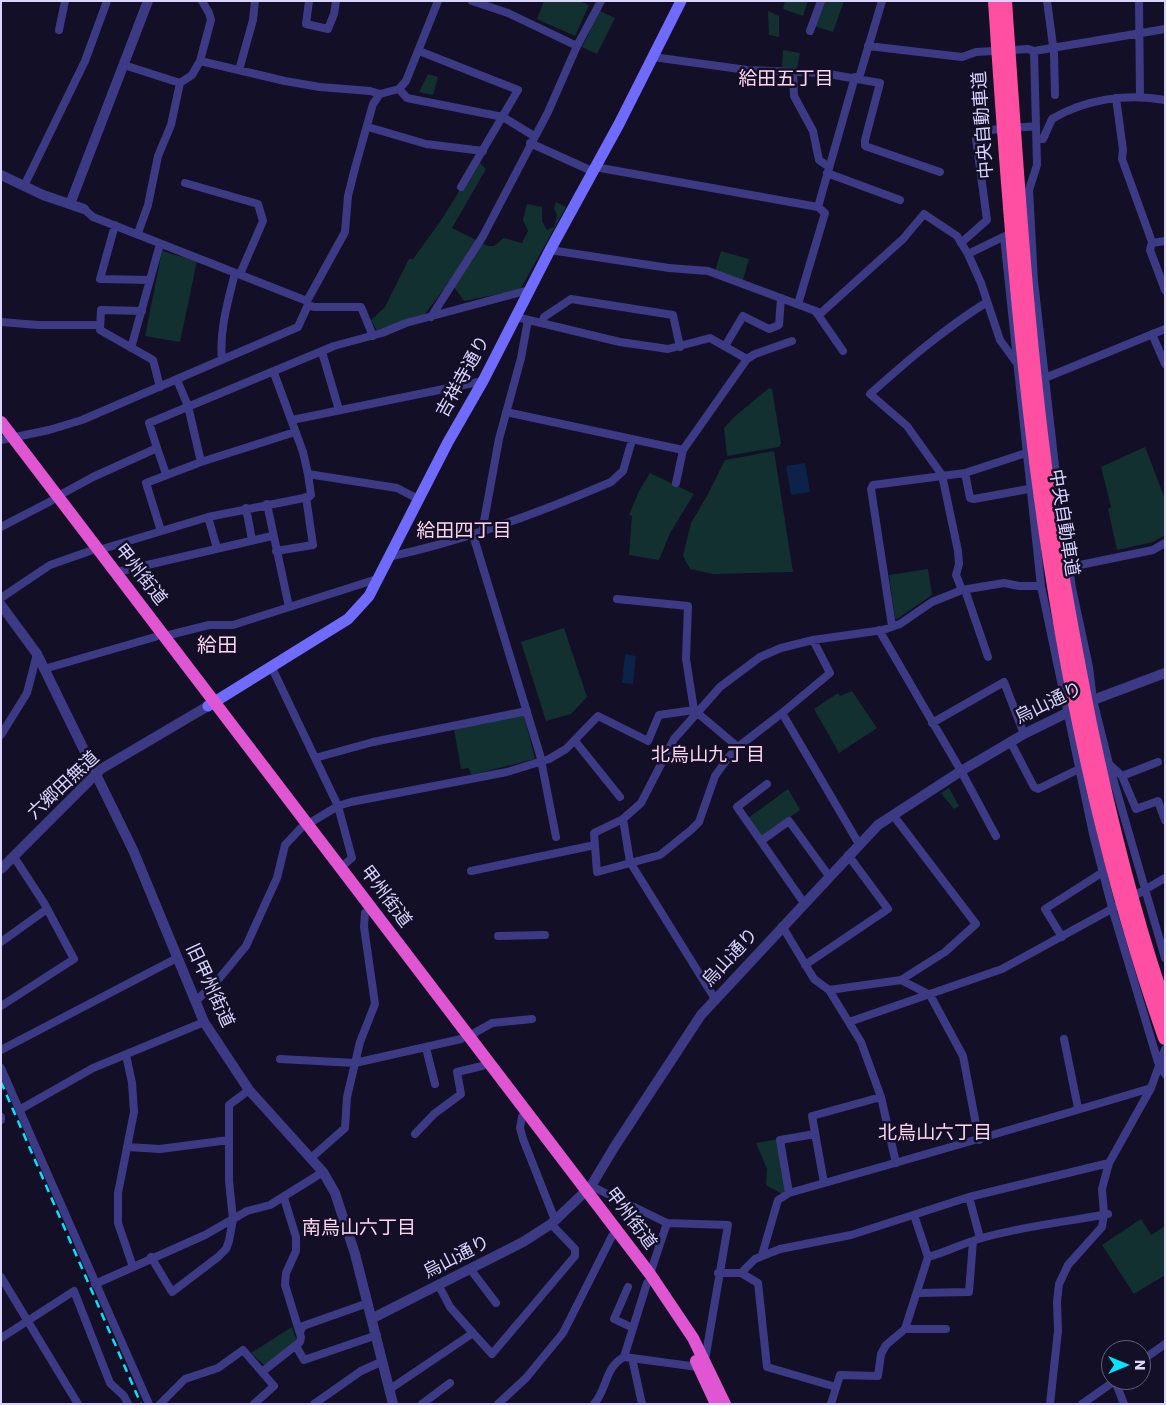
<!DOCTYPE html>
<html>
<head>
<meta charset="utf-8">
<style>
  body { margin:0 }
  #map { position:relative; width:1166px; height:1405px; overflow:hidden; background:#130f26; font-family:Poppins,sans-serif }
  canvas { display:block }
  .frame { position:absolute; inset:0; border:2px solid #d9d4ff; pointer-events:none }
  .north { position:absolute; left:1101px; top:1340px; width:50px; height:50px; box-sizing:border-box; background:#130f26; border:1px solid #625e7d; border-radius:50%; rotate:90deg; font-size:14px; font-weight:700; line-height:20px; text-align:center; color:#d9d4ff }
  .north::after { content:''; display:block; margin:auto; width:18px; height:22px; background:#00e5ff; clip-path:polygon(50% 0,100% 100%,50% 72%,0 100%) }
</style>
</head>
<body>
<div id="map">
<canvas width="1166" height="1405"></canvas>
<div class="frame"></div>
<div class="north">N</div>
</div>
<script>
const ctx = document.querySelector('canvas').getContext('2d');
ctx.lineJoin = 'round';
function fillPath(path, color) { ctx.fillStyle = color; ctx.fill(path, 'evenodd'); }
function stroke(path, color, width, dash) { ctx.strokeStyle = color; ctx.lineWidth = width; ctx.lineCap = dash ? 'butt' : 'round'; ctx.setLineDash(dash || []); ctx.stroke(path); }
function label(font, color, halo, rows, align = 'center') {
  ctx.font = font + ' Poppins,"Noto Sans JP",sans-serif'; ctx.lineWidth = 5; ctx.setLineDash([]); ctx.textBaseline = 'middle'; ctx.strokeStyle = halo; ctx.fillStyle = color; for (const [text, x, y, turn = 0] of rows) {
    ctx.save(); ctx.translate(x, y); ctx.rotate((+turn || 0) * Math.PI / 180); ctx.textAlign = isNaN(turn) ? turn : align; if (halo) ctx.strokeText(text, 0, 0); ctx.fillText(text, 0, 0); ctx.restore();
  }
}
fillPath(new Path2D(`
  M 544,1 L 579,1 L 589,5 L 575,36 L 537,19 Z
  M 785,1 L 808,1 L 803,16 L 783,9 Z
  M 824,1 L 844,1 L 833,32 L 815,26 Z
  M 600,11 L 615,18 L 597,54 L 582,47 Z
  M 768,11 L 779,16 L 779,37 L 769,35 Z
  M 783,50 L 800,53 L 797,68 L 782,67 Z
  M 428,74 L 438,77 L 433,95 L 419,92 Z
  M 478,161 L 486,169 L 452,228 L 488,246 L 494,246 L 504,238 L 522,243 L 528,231 L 523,220 L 527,204 L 542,207 L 542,221 L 547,230 L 554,227 L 557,215 L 554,208 L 556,202 L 566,207 L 520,290 L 464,301 L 454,287 L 448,284 L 424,315 L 377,331 L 371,320 L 385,307 L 409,259 L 413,259 L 440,222 Z
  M 162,251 L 197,261 L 180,342 L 145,336 Z
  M 721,251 L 749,259 L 743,280 L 715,271 Z
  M 769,388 L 772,389 L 781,443 L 779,447 L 727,456 L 724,428 L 734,417 Z
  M 1145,447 L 1165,499 L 1165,535 L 1153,542 L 1117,550 L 1108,509 L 1111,507 L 1101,467 Z
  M 774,451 L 793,572 L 713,574 L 690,569 L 683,556 L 691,523 L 708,494 L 725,460 Z
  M 650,473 L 694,494 L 670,533 L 659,560 L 629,555 L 632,516 L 629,515 L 639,491 Z
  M 928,569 L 932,595 L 897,619 L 895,618 L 889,575 Z
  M 564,628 L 587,697 L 571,714 L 546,721 L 521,642 Z
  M 852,691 L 877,728 L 839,753 L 814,709 L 838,693 L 840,696 Z
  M 524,715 L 535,759 L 471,775 L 469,768 L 461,769 L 454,729 Z
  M 949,788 L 959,806 L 954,809 L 941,793 Z
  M 788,789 L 800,810 L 761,837 L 748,818 Z
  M 778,1139 L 787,1190 L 782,1194 L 766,1185 L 767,1169 L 756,1143 Z
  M 1141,1219 L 1151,1235 L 1165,1226 L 1165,1275 L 1134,1294 L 1102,1245 Z
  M 292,1327 L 296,1339 L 294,1344 L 265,1366 L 251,1353 Z`), '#12302f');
fillPath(new Path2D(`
  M 805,463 L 810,492 L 791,495 L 786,466 Z
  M 625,654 L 636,656 L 633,684 L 622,683 Z`), '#0c2248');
stroke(new Path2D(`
  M 309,1 L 306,24 L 328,29 L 334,14 L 336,1
  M 472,1 L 508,13 L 577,46
  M 1047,1 L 1054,53 L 1055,95
  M 1139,1 L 1140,95
  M 1165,29 L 1034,51 L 1037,165 L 1029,190 L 1034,281 L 1057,484 L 1072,588 L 1089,667 L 1093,700 L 1110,768 L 1165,958
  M 59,30 L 65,1
  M 810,31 L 821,1
  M 868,46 L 962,57 L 976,52 L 1028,49 L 1034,51
  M 419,51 L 518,90 L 461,187
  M 653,57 L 747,70 L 823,73 L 880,83 L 865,140 L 865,146 L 940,172
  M 200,61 L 285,81 L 320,87 L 370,91 L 380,94 L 399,89 L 406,81 L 438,1
  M 124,65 L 180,83
  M 239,70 L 253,20 L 255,1
  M 793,72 L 794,96 L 813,131 L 819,160 L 829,167
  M 859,78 L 882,1
  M 399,89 L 407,98 L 503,117 L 534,136
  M 1116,98 L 1123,150 L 1122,159 L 1152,242 L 1150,250 L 1165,290
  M 368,127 L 426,144 L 483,151
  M 1037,139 L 1043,139 L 1052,119 C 1085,99 1128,93 1165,100
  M 530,143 L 592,171
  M 595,167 L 818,207 L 825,213 L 798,304
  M 827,173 L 900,200
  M 185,183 L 258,204 L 263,221 L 240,274
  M 24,186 L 85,61 L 107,1
  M 818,207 L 855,77
  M 84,209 L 93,217 L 307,301
  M 115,225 L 100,279 L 150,280
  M 138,233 L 148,205 L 158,156 L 171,125 L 180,83 L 192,75 L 200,61 L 211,20 L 209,13 L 202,1
  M 1004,237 L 1041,586 L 1093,834 L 1112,908 L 1158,1062 L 1165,1074
  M 961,243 L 987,220 L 976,139 L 978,131 L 1036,126
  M 1152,243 L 1165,241
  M 550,250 L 669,268 L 708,271 L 821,313 L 903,239 L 924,214 L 957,236 L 968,254 L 981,283 L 1000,340 L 1016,362
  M 968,254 L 1007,235
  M 308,305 L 314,307 L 361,307 L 373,336
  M 142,311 L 101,310 L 100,330 L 153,360 L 160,387
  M 816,312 L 843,351
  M 431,317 L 483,236 L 548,112 L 577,46 L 601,1
  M 516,317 L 620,342 L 668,349 L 710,338 L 747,359
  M 1,322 L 38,325 L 98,325
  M 542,323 L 544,317 L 571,299 L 673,315 L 680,347
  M 1152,334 L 1165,364
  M 725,346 L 743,316 L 769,329 L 779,325 L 781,298
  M 131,348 L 160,244
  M 322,352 L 339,410
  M 222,360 C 219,331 228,301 235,273
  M 274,373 L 303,452 L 308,474 L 397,488 L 418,499
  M 177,380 L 188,406 L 201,462
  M 1040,380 L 1165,329
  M 506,412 L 683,450
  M 292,420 L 483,381
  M 1,440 L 49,430 L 82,420 L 298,327 L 308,305 L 307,301 L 345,232 L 348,196 L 355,168 L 373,104 L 380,94
  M 157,448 L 149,423 L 334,346 L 382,333 L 406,323 L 529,290
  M 965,473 L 970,498 L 974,499 L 1034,488
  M 676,483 L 683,450 L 747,359 L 755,354 L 792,341
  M 58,496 L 93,477 L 157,448 L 166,474
  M 267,504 L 289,607
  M 246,508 L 252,540
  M 208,517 L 217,548
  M 1,527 L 51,501
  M 161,531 L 146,483 L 201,462 L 295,432
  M 482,532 L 499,439 L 521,358 L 528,320
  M 473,535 L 540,755 L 556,837
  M 99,550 L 208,517 L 309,497 L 311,495 L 308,474
  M 276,551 L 313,545 L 306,497
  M 388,557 C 464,541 539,513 611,482 L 623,471 L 632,440
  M 1070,567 L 1153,550 L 1165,543
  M 117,572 L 272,536
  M 962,590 L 956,575 L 959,564 L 958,551 L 942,475 L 907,426 L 870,394 C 907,361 944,329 987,302
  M 965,590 L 988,657
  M 1,598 L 50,565 L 90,551
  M 617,599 L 688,606 L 686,659 L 694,710 L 738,747
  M 892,626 L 871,489 L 873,485 L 965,473 L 1026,453
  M 879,630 L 961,771 L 996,836
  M 165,636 L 209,625 L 233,625 L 377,579
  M 813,640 L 830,673 L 782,713 L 859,844
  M 272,668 L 338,806 L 352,858 L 341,867
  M 44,669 L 155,637
  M 782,713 L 738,747 L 728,758 L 715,776 L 699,822 L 691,830 L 660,855 L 597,872 L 594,833 L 623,819 L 641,803 L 674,739 L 720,687 L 760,657 L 781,648 L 813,640 L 883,630 L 900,624 L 932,602 L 962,590 L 1004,583 L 1019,586 L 1041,586
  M 932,723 L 1004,682 L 1024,734
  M 1,735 L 27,693 L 37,654
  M 575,741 L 620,797
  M 1010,741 L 1034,787 L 1038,789 L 1079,769
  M 315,758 L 373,742 L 527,711
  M 1109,764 L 1122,776 L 1136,809 L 1158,801 L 1165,820
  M 1122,776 L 1158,762
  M 767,784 L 737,807 L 804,903
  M 623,819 L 630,862 L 715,999
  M 308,824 L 338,806 L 351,802 L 507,772 L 549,759 L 566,749 L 598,716 L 648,741 L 659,715 L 694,710
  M 761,841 L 789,821 L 829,876
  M 471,871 L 595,845
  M 1129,899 L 1165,878
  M 782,926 L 814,979 L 829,990 L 901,980 L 945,952 L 976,924 L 893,815
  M 498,936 L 545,935
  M 1062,937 L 1045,909 L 1103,872
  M 1,942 L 47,909
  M 805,965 L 888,909 L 848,855
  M 901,980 L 930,995 L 963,1056 L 979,1140
  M 829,990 L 861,1042 L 881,1097 L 896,1163
  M 195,1002 L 218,980 L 246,946 L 277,878 L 285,845 L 301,828
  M 1,1006 L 74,959 L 44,903 L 14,857
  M 849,1022 L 1002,969 L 1117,906
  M 469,1036 L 492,1023 L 532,1019
  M 1064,1039 L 1078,1108
  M 426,1048 L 435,1084
  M 1,1050 L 177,958
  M 126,1055 L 132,1083 L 134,1112 L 118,1193 L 118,1223 L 133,1267
  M 280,1059 L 355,1063 L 461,1039
  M 1,1068 L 149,1404
  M 19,1110 L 93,1068 L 204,1022
  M 1,1117 L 1,1120
  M 522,1117 L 520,1128 L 523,1139 L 555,1220
  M 415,1134 L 434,1114 L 461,1094 L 457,1072 L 482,1066
  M 127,1147 L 160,1149 L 229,1140
  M 311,1158 L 345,1128 L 347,1097 L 360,1042 L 375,1004 L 364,927 L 365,913
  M 824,1183 L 812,1116 L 881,1097
  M 591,1186 L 667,1223 L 728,1225 L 705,1360
  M 789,1193 L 780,1140 L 815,1134
  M 969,1197 L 980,1238
  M 762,1255 L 778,1200 L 789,1193 C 910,1159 1031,1124 1151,1088
  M 151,1257 L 172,1292 L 218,1257 L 226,1249 L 229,1241 L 233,1219 L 229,1181 L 229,1105 L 249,1090
  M 928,1257 C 947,1252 963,1243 982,1238 C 1023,1226 1066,1222 1108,1214
  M 471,1270 L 496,1303
  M 718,1273 L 741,1273 L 755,1259 L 780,1249 L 851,1235 L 969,1197 L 1109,1163
  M 741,1273 L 758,1283 L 767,1367 L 836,1387
  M 650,1274 L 667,1223
  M 1,1277 L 78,1404
  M 95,1284 L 205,1235 L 247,1211 L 270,1205 L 323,1172
  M 628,1287 L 614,1319 L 633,1328
  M 918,1293 L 969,1292 L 973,1241
  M 905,1329 L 928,1257 L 914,1215
  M 300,1332 L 303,1326 L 368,1303
  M 473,1333 L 492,1354 L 575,1256 L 575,1249 L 551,1224
  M 1,1338 L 74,1291 L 110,1383 L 124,1396 L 128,1404
  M 296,1346 L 304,1360 L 377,1335
  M 624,1357 L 647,1283
  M 632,1358 L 642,1404
  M 1141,1361 L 1165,1344
  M 262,1372 L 300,1342 L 301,1337 L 285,1285 L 286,1273 L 296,1251 L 296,1237 L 284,1198
  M 1115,1381 L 1124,1404
  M 390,1389 L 473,1333 L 450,1307 L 439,1286
  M 160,1404 L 185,1379 L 218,1368 L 243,1350 L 274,1386 L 254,1404
  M 314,1404 L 361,1371 L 383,1361
  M 422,1404 L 450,1383
  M 498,1404 L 526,1378 L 563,1333 L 612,1236
  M 594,1404 C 608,1388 604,1368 624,1357 L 698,1367
  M 831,1404 L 840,1375 L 878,1376 L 881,1354 L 886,1345 L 905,1329 L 946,1329
  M 1050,1404 L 1058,1331 L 1057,1302 L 1059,1284 L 1068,1265 L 1102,1227 L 1104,1214 L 1102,1189 L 1109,1163 L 1151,1088 L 1165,1049
  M 1082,1404 L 1116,1380`), '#3d3a85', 8);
stroke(new Path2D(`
  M 1,175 L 43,195 L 84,209
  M 70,204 L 148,1
  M 1,605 L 37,654 L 133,850 L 204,1022 L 249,1090 L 323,1172 L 335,1193 L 355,1254 L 393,1404
  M 1,869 L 101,769 L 208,706
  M 373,1318 L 523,1242 L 551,1224 L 591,1186 L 615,1146 L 701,1015 L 878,825 L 961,771 L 1024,734 L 1093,700 L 1165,673`), '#3d3a85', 10);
stroke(new Path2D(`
  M 208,706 L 348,619 L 369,596 L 448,442 L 483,381 L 550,250 L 619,124 L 681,1`), '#6f6bff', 11);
stroke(new Path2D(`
  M 1,422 L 650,1274 L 693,1338 L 725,1404
  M 696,1361 L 716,1404`), '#e055d1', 12);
stroke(new Path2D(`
  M 1,1082 L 141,1404`), '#00e5ff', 2.5, [8, 6]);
stroke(new Path2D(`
  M 995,1 C 1018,351 1048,705 1165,1038
  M 1005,1 C 1016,156 1025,312 1045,466 C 1057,553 1073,638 1090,724 C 1110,819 1133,914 1165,1006`), '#ff4fa3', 14);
label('18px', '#d9d4ff', '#130f26', [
  ["中央自動車道",984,125,-94],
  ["吉祥寺通り",464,377,-61],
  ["中央自動車道",1063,523,81],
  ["甲州街道",140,575,52],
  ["烏山通り",1049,704,-26],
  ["六郷田無道",64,786,-43],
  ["甲州街道",385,897,53],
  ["烏山通り",731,958,-47],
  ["旧甲州街道",209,986,65],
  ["甲州街道",630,1219,53],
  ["烏山通り",457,1258,-27]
]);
label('19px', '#ffd6f0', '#130f26', [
  ["給田五丁目",786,80],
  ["給田四丁目",464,532],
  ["北烏山九丁目",708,756],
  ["北烏山六丁目",935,1134],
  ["南烏山六丁目",359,1229]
]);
label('20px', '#ffd6f0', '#130f26', [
  ["給田",217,647]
]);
</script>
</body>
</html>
